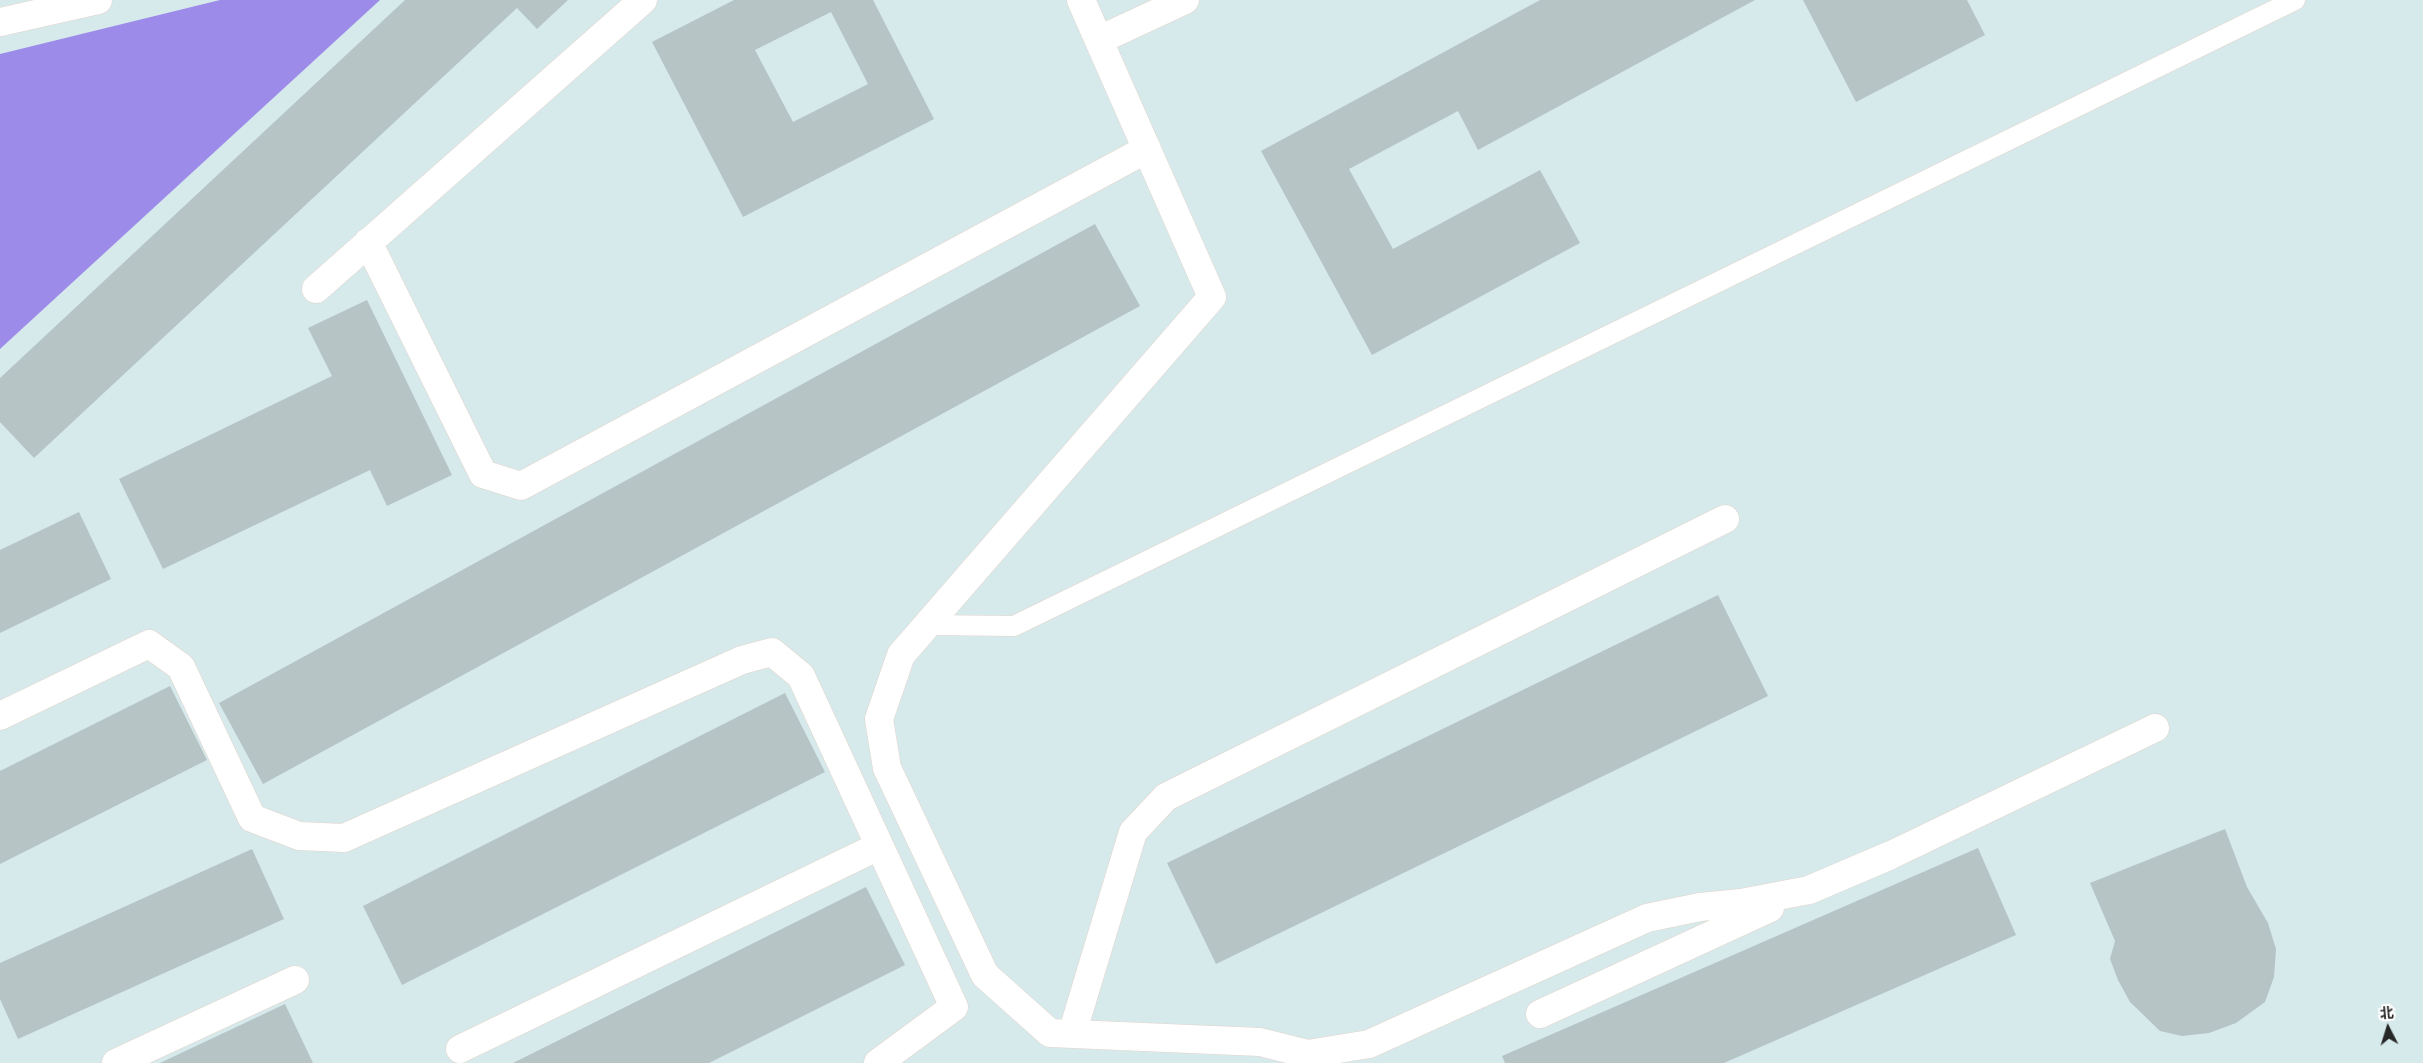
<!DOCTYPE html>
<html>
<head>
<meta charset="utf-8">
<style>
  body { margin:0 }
  #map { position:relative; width:2423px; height:1063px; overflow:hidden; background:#d6eaec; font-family:"Open Sans","Noto Sans SC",sans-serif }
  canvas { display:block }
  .north { position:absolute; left:2363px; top:1003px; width:50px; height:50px; -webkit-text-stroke:4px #fff; paint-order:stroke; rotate:355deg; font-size:14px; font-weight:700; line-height:20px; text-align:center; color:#272727 }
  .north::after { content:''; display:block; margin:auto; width:18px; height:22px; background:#272727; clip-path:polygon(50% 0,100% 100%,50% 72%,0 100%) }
</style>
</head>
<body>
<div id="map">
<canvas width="2423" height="1063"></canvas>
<div class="north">北</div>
</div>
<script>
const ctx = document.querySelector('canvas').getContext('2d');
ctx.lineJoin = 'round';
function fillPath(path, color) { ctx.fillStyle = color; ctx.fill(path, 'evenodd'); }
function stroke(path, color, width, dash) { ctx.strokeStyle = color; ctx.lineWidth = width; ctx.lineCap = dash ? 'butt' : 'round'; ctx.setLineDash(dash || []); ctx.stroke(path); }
fillPath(new Path2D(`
  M 220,0 L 380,0 L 0,349 L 0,54 Z`), '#9d8bea');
fillPath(new Path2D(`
  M 405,0 L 568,0 L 537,29 L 517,8 L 34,458 L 0,422 L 0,378 Z
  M 734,0 L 873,0 L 934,119 L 743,217 L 652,42 ZM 831,12 L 868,84 L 793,122 L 755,50 Z
  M 1540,0 L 1755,0 L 1478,150 L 1458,111 L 1349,169 L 1393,249 L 1540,170 L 1580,243 L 1372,355 L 1261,151 Z
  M 1803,0 L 1967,0 L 1985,35 L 1856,102 Z
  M 1095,224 L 1140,306 L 263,784 L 219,703 Z
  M 367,300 L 452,475 L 387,506 L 370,470 L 163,569 L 119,479 L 332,376 L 308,328 Z
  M 79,512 L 111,579 L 0,633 L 0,550 Z
  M 1718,595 L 1768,696 L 1216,964 L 1167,863 Z
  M 170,686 L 207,760 L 0,864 L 0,771 Z
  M 785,693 L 825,772 L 402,985 L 363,906 Z
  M 2225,829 L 2247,887 L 2268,923 L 2276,949 L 2274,977 L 2265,1002 L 2236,1023 L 2209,1033 L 2182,1036 L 2160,1031 L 2130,1002 L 2118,980 L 2110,959 L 2115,941 L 2090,883 Z
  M 1978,848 L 2016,935 L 1724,1063 L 1505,1063 L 1502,1056 Z
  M 252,849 L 284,919 L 18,1039 L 0,999 L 0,963 Z
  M 866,887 L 905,965 L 709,1063 L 513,1063 Z
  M 285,1004 L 313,1063 L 160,1063 Z`), '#b6c4c6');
const lane = new Path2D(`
  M 928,625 L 1014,626 L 2295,0`);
const street = new Path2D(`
  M 1081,0 L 1212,297 L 901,655 L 879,719 L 887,768 L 985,975 L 1050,1033 L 1260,1042 L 1308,1054 L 1369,1044 L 1647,918 L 1700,907 L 1741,903 L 1809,890 L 1891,855 L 2155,728
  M 0,22 L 98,0
  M 1099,40 L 1185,0
  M 368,242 L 483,474 L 521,486 L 1147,149
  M 316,289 L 643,0
  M 0,716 L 149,644 L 181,667 L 252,818 L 299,836 L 344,838 L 742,660 L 772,652 L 801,676 L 954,1007 L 878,1063
  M 1540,1014 L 1770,908
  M 1072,1034 L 1133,832 L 1166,797 L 1725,519
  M 460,1049 L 879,846
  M 116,1063 L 295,980`);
stroke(lane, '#e2d3cb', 21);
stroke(street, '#e2d3cb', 29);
stroke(lane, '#fff', 20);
stroke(street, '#fff', 28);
</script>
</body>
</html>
